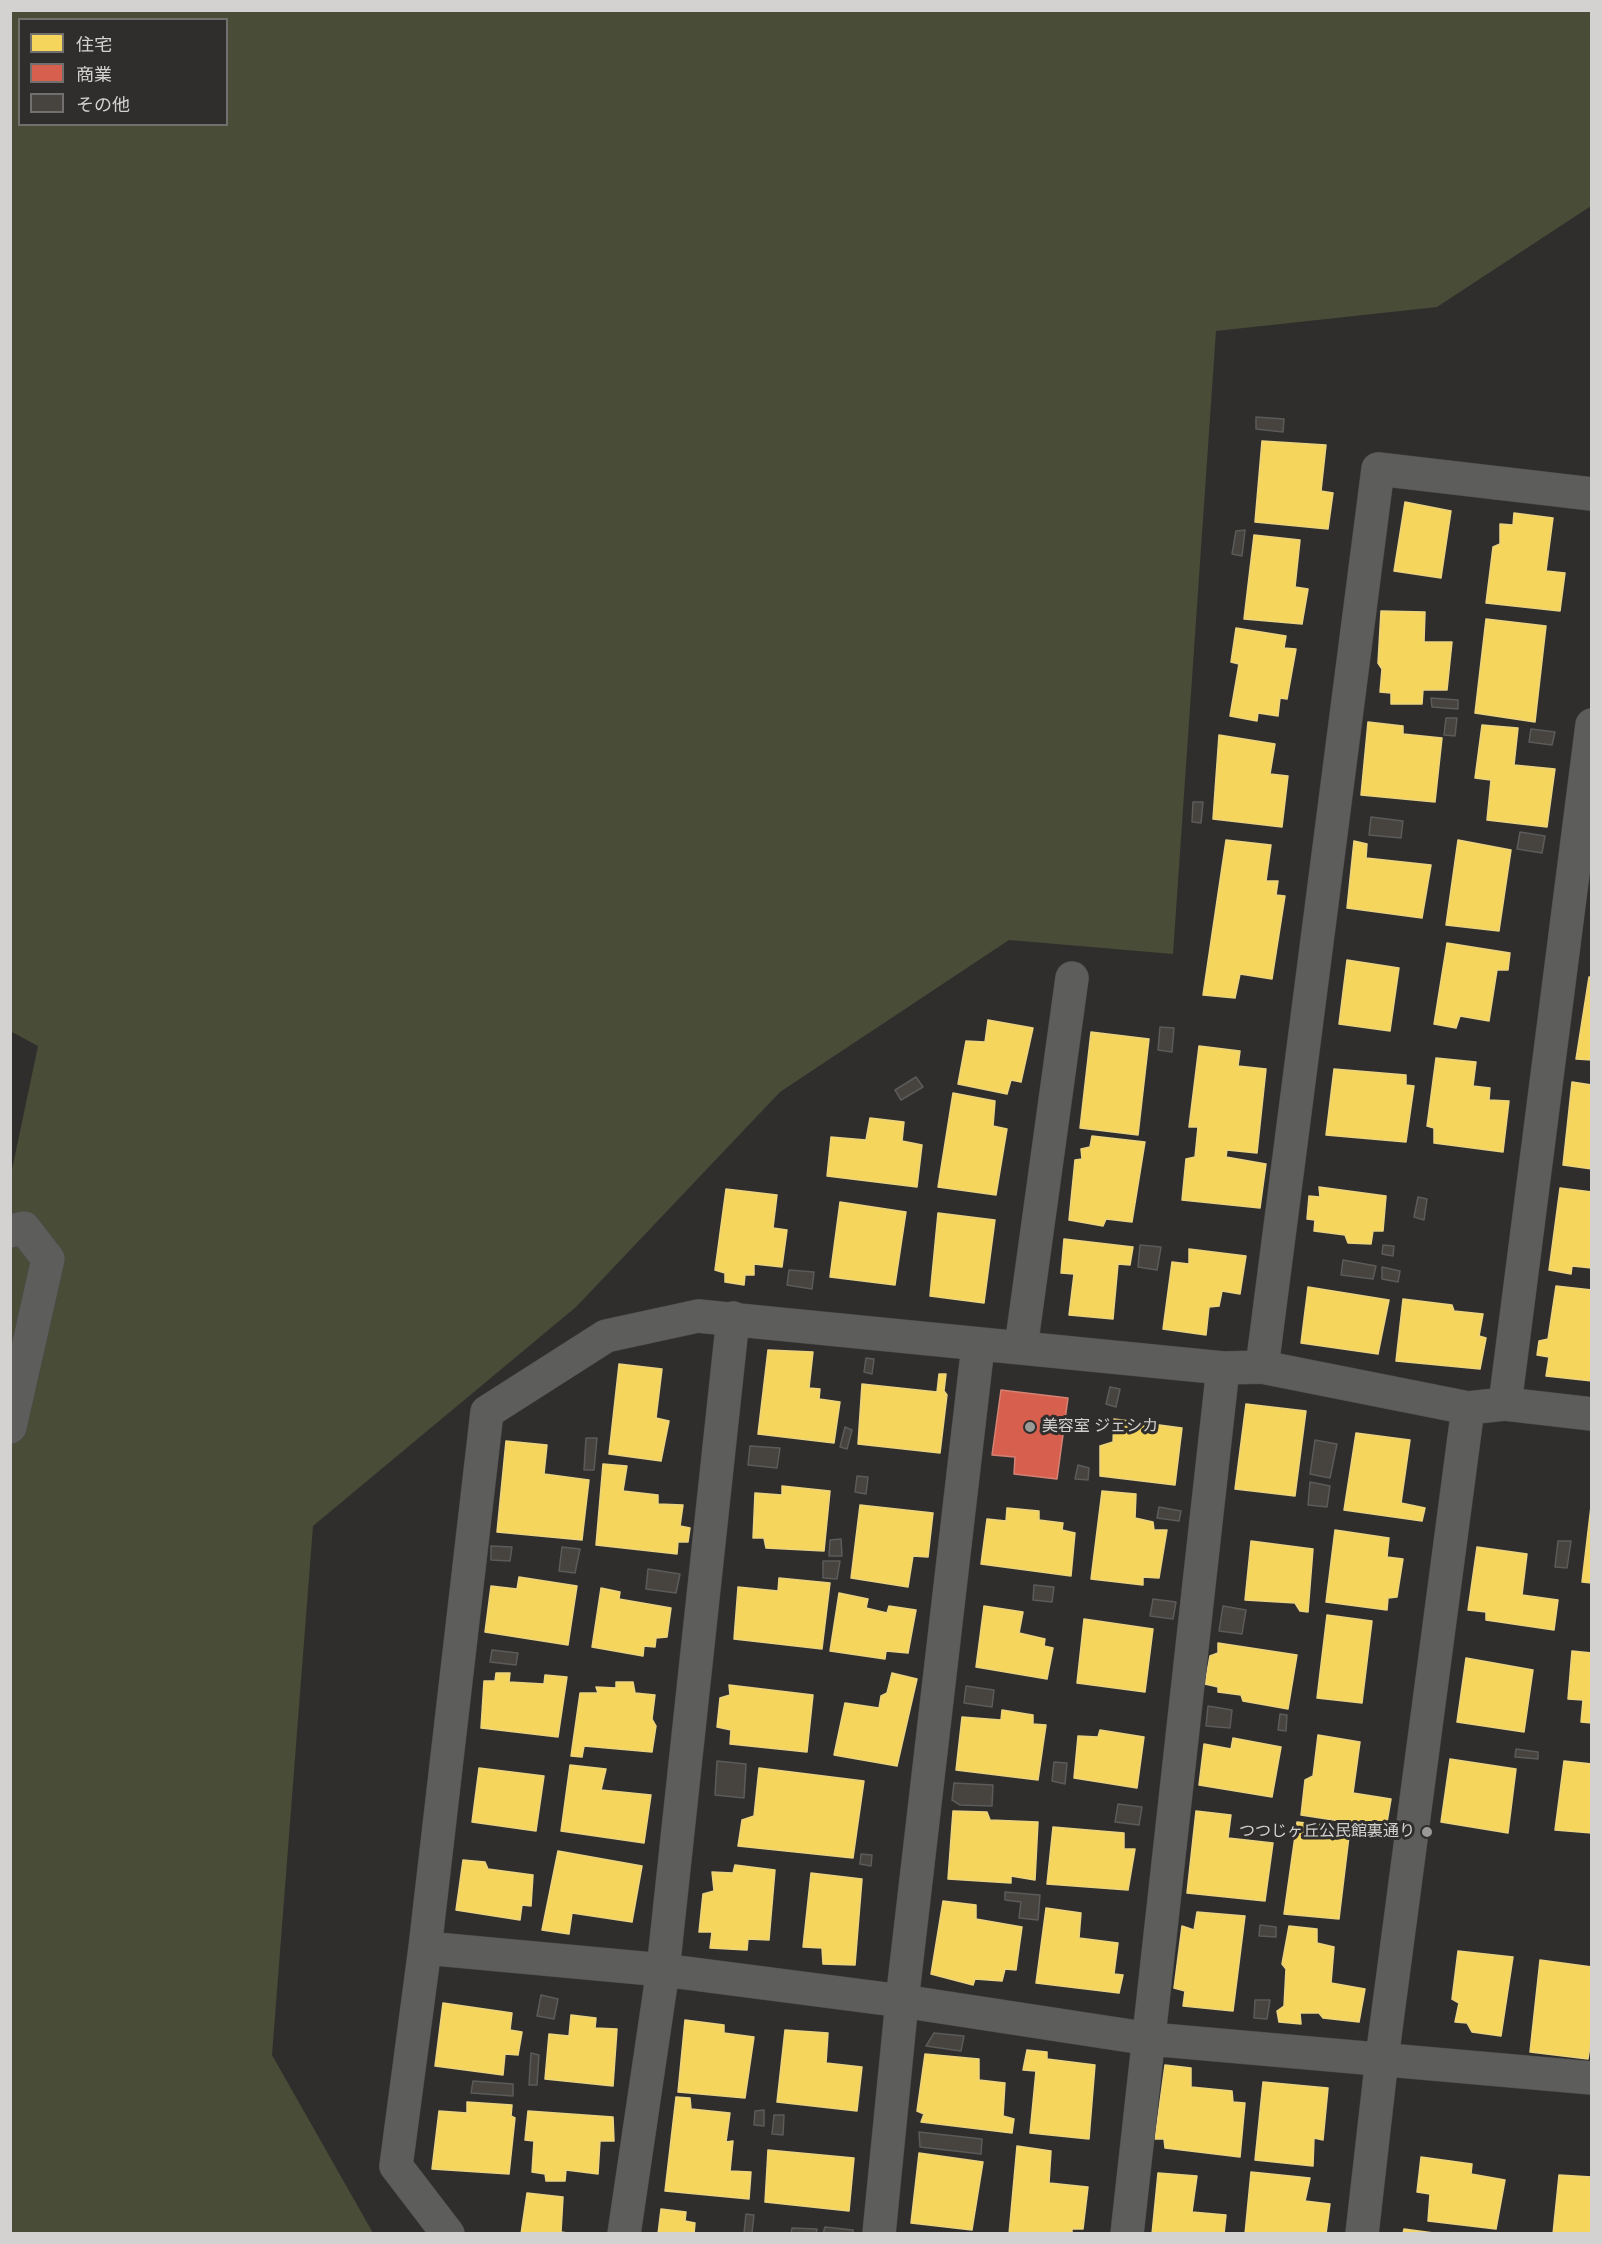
<!DOCTYPE html>
<html>
<head>
<meta charset="utf-8">
<style>
  body { margin:0 }
  #map { position:relative; width:1602px; height:2244px; overflow:hidden; background:#2f2e2d; font-family:"Varela Round","Noto Sans JP",sans-serif }
  canvas { display:block }
  .frame { position:absolute; inset:0; border:12px solid #d3d2d0; pointer-events:none }
  .legend { position:absolute; left:18px; top:18px; width:210px; height:108px; box-sizing:border-box; background:#302e2c; border:2px solid #71706e; margin:0; padding:8px 10px; list-style:none; font-size:18px; color:#d3d2d0 }
  .legend li { display:flex; align-items:center; gap:12px; height:30px }
  .legend b { width:30px; border:2px solid #71706e }
</style>
</head>
<body>
<div id="map">
<canvas width="1602" height="2244"></canvas>
<div class="frame"></div>
<ul class="legend">
<li><b style="height:16px;background:#f6d55c"></b>住宅</li>
<li><b style="height:16px;background:#d6604d"></b>商業</li>
<li><b style="height:16px;background:#47433f"></b>その他</li>
</ul>
</div>
<script>
const ctx = document.querySelector('canvas').getContext('2d');
ctx.lineJoin = 'round';
function fillPath(path, color) { ctx.fillStyle = color; ctx.fill(path, 'evenodd'); }
function stroke(path, color, width, dash) { ctx.strokeStyle = color; ctx.lineWidth = width; ctx.lineCap = dash ? 'butt' : 'round'; ctx.setLineDash(dash || []); ctx.stroke(path); }
function label(font, color, halo, rows, align = 'center') {
  ctx.font = font + ' "Varela Round","Noto Sans JP",sans-serif'; ctx.lineWidth = 6; ctx.setLineDash([]); ctx.textBaseline = 'middle'; ctx.strokeStyle = halo; ctx.fillStyle = color; for (const [text, x, y, turn = 0] of rows) {
    ctx.save(); ctx.translate(x, y); ctx.rotate((+turn || 0) * Math.PI / 180); ctx.textAlign = isNaN(turn) ? turn : align; if (halo) ctx.strokeText(text, 0, 0); ctx.fillText(text, 0, 0); ctx.restore();
  }
}
fillPath(new Path2D(`
  M 11,11 L 1591,11 L 1591,206 L 1437,307 L 1216,331 L 1173,954 L 1009,940 L 780,1092 L 576,1307 L 313,1526 L 272,2055 L 373,2233 L 11,2234 L 10,1179 L 38,1046 L 10,1031 ZM 20,20 L 226,20 L 226,124 L 20,124 Z`), '#494c37');
const homes = new Path2D(`
  M 1262,441 L 1326,445 L 1321,491 L 1333,493 L 1328,529 L 1255,522 Z
  M 1405,502 L 1451,511 L 1441,578 L 1394,571 Z
  M 1514,513 L 1553,518 L 1546,571 L 1565,573 L 1560,611 L 1486,603 L 1493,547 L 1500,544 L 1500,524 L 1513,525 Z
  M 1254,535 L 1300,540 L 1295,587 L 1308,589 L 1302,624 L 1244,619 Z
  M 1381,611 L 1425,612 L 1424,642 L 1452,642 L 1447,690 L 1423,690 L 1422,704 L 1391,704 L 1391,693 L 1380,692 L 1382,669 L 1378,663 Z
  M 1486,619 L 1546,626 L 1535,722 L 1475,713 Z
  M 1236,628 L 1286,636 L 1284,648 L 1296,649 L 1287,699 L 1280,698 L 1278,716 L 1258,713 L 1257,721 L 1230,716 L 1239,664 L 1231,662 Z
  M 1368,722 L 1403,726 L 1403,734 L 1442,738 L 1435,802 L 1361,795 Z
  M 1482,725 L 1518,728 L 1514,765 L 1555,769 L 1547,827 L 1487,820 L 1491,780 L 1475,778 Z
  M 1219,735 L 1275,744 L 1270,774 L 1288,776 L 1282,827 L 1213,819 Z
  M 1226,840 L 1271,845 L 1266,881 L 1278,881 L 1276,895 L 1285,896 L 1272,979 L 1240,974 L 1235,998 L 1203,995 Z
  M 1458,840 L 1511,850 L 1499,931 L 1446,925 Z
  M 1354,841 L 1367,844 L 1366,858 L 1431,865 L 1422,918 L 1347,908 Z
  M 1447,943 L 1510,953 L 1508,970 L 1497,970 L 1489,1021 L 1460,1016 L 1456,1028 L 1434,1024 Z
  M 1347,960 L 1399,968 L 1390,1031 L 1339,1024 Z
  M 1589,977 L 1592,977 L 1592,1060 L 1576,1059 Z
  M 988,1020 L 1033,1028 L 1021,1082 L 1011,1080 L 1007,1094 L 958,1084 L 966,1041 L 985,1042 Z
  M 1091,1032 L 1149,1039 L 1138,1135 L 1080,1128 Z
  M 1199,1046 L 1240,1051 L 1238,1066 L 1266,1069 L 1257,1153 L 1227,1150 L 1226,1157 L 1266,1164 L 1260,1208 L 1182,1200 L 1186,1159 L 1195,1157 L 1198,1127 L 1189,1127 Z
  M 1436,1058 L 1476,1062 L 1473,1086 L 1490,1088 L 1489,1100 L 1509,1101 L 1503,1152 L 1434,1143 L 1434,1128 L 1427,1126 Z
  M 1334,1069 L 1406,1075 L 1406,1085 L 1414,1086 L 1406,1142 L 1326,1135 Z
  M 1572,1082 L 1592,1085 L 1592,1169 L 1563,1165 Z
  M 953,1093 L 995,1101 L 993,1126 L 1007,1129 L 996,1195 L 938,1187 Z
  M 870,1118 L 904,1122 L 902,1141 L 922,1145 L 917,1187 L 827,1176 L 831,1137 L 866,1140 Z
  M 1092,1136 L 1145,1142 L 1132,1222 L 1106,1219 L 1103,1226 L 1069,1220 L 1075,1160 L 1082,1159 L 1081,1149 L 1090,1147 Z
  M 1319,1187 L 1386,1196 L 1383,1231 L 1373,1231 L 1371,1244 L 1348,1243 L 1345,1235 L 1314,1231 L 1315,1220 L 1307,1219 L 1309,1196 L 1320,1197 Z
  M 1560,1188 L 1592,1192 L 1592,1268 L 1572,1266 L 1571,1274 L 1549,1270 Z
  M 726,1189 L 777,1195 L 773,1228 L 787,1230 L 782,1267 L 754,1264 L 754,1275 L 745,1275 L 744,1285 L 725,1282 L 725,1273 L 715,1270 Z
  M 840,1202 L 906,1212 L 895,1285 L 830,1277 Z
  M 938,1213 L 995,1220 L 984,1303 L 930,1296 Z
  M 1064,1239 L 1133,1247 L 1130,1265 L 1118,1264 L 1113,1319 L 1069,1315 L 1074,1274 L 1061,1273 Z
  M 1189,1249 L 1246,1256 L 1240,1294 L 1222,1291 L 1219,1306 L 1209,1307 L 1206,1335 L 1163,1329 L 1172,1262 L 1189,1264 Z
  M 1556,1286 L 1592,1290 L 1592,1381 L 1546,1376 L 1549,1357 L 1537,1355 L 1539,1341 L 1548,1339 Z
  M 1308,1287 L 1389,1300 L 1378,1354 L 1301,1343 Z
  M 1403,1299 L 1452,1305 L 1454,1311 L 1483,1314 L 1479,1336 L 1486,1338 L 1480,1369 L 1396,1361 Z
  M 768,1350 L 813,1352 L 809,1388 L 820,1389 L 819,1399 L 840,1402 L 834,1443 L 758,1434 Z
  M 619,1364 L 662,1369 L 656,1418 L 669,1421 L 661,1461 L 609,1454 Z
  M 939,1374 L 946,1374 L 944,1391 L 947,1395 L 940,1453 L 858,1444 L 862,1384 L 937,1392 Z
  M 1246,1404 L 1306,1411 L 1295,1496 L 1235,1489 Z
  M 1114,1419 L 1182,1428 L 1175,1485 L 1100,1476 L 1100,1446 L 1113,1442 Z
  M 1356,1433 L 1410,1440 L 1401,1503 L 1425,1508 L 1422,1521 L 1344,1510 Z
  M 506,1441 L 547,1445 L 544,1474 L 589,1480 L 582,1540 L 497,1532 Z
  M 603,1464 L 627,1466 L 623,1491 L 658,1495 L 658,1504 L 683,1505 L 680,1526 L 690,1528 L 688,1542 L 678,1542 L 677,1554 L 596,1545 Z
  M 782,1486 L 830,1491 L 824,1551 L 766,1548 L 764,1538 L 753,1538 L 755,1493 L 782,1495 Z
  M 1102,1491 L 1136,1494 L 1135,1518 L 1153,1522 L 1154,1530 L 1167,1530 L 1159,1578 L 1143,1577 L 1143,1585 L 1091,1579 Z
  M 1592,1498 L 1592,1583 L 1582,1582 Z
  M 860,1505 L 933,1513 L 928,1557 L 913,1556 L 908,1587 L 851,1578 Z
  M 1007,1508 L 1039,1511 L 1039,1520 L 1063,1523 L 1062,1530 L 1075,1533 L 1071,1576 L 981,1564 L 987,1519 L 1006,1521 Z
  M 1335,1530 L 1389,1538 L 1387,1557 L 1403,1559 L 1397,1597 L 1388,1598 L 1387,1610 L 1326,1602 Z
  M 1251,1541 L 1313,1549 L 1308,1612 L 1300,1611 L 1295,1603 L 1245,1600 Z
  M 1477,1547 L 1527,1554 L 1522,1595 L 1558,1600 L 1554,1630 L 1486,1620 L 1486,1612 L 1468,1610 Z
  M 519,1577 L 577,1586 L 568,1645 L 485,1632 L 491,1586 L 517,1589 Z
  M 779,1578 L 830,1583 L 822,1649 L 734,1639 L 738,1587 L 778,1591 Z
  M 601,1588 L 620,1592 L 619,1599 L 671,1608 L 667,1637 L 656,1638 L 655,1647 L 644,1646 L 643,1656 L 592,1647 Z
  M 839,1593 L 868,1599 L 866,1608 L 887,1613 L 889,1606 L 916,1610 L 908,1653 L 886,1651 L 885,1659 L 830,1651 Z
  M 984,1606 L 1023,1612 L 1019,1633 L 1045,1639 L 1044,1646 L 1053,1648 L 1047,1679 L 976,1667 Z
  M 1327,1615 L 1372,1621 L 1362,1703 L 1317,1698 Z
  M 1084,1619 L 1153,1629 L 1145,1692 L 1077,1683 Z
  M 1218,1643 L 1297,1655 L 1288,1709 L 1243,1701 L 1241,1695 L 1218,1692 L 1218,1687 L 1205,1684 L 1210,1656 L 1218,1653 Z
  M 1572,1651 L 1592,1653 L 1592,1723 L 1581,1722 L 1583,1700 L 1568,1699 Z
  M 1466,1658 L 1533,1670 L 1524,1732 L 1457,1722 Z
  M 496,1673 L 510,1673 L 509,1682 L 544,1684 L 545,1675 L 567,1677 L 558,1737 L 481,1728 L 484,1681 L 495,1681 Z
  M 892,1673 L 917,1679 L 897,1766 L 834,1755 L 845,1703 L 879,1708 L 881,1696 L 887,1693 Z
  M 616,1682 L 633,1682 L 635,1693 L 655,1695 L 652,1719 L 656,1726 L 652,1752 L 584,1746 L 582,1757 L 571,1756 L 580,1693 L 598,1693 L 596,1687 L 616,1688 Z
  M 729,1685 L 813,1695 L 807,1752 L 730,1744 L 731,1730 L 717,1727 L 720,1698 L 730,1695 Z
  M 1002,1710 L 1033,1715 L 1033,1724 L 1046,1725 L 1038,1780 L 956,1770 L 962,1717 L 1001,1720 Z
  M 1100,1730 L 1144,1737 L 1137,1788 L 1074,1778 L 1078,1736 L 1098,1737 Z
  M 1318,1735 L 1360,1742 L 1353,1793 L 1391,1799 L 1386,1828 L 1301,1815 L 1305,1780 L 1313,1776 Z
  M 1233,1738 L 1281,1747 L 1272,1797 L 1199,1785 L 1204,1744 L 1231,1749 Z
  M 1450,1759 L 1516,1769 L 1508,1833 L 1441,1822 Z
  M 1564,1761 L 1592,1764 L 1592,1833 L 1555,1830 Z
  M 570,1765 L 606,1769 L 601,1790 L 651,1795 L 644,1843 L 561,1831 Z
  M 479,1768 L 544,1776 L 536,1831 L 472,1822 Z
  M 759,1768 L 864,1781 L 853,1858 L 738,1846 L 742,1820 L 754,1816 Z
  M 953,1811 L 987,1812 L 990,1820 L 1038,1822 L 1035,1880 L 1011,1876 L 1011,1883 L 948,1879 Z
  M 1196,1811 L 1231,1815 L 1228,1838 L 1273,1843 L 1265,1901 L 1187,1893 Z
  M 1297,1822 L 1350,1828 L 1339,1919 L 1284,1914 Z
  M 1053,1827 L 1124,1833 L 1124,1849 L 1135,1849 L 1128,1890 L 1047,1884 Z
  M 558,1851 L 642,1866 L 632,1922 L 572,1913 L 569,1934 L 542,1930 Z
  M 463,1860 L 485,1862 L 488,1869 L 533,1875 L 531,1906 L 522,1905 L 520,1920 L 456,1910 Z
  M 735,1865 L 775,1870 L 769,1940 L 748,1939 L 747,1950 L 710,1948 L 712,1932 L 699,1932 L 703,1894 L 714,1891 L 712,1872 L 733,1873 Z
  M 811,1873 L 862,1879 L 855,1965 L 823,1964 L 822,1948 L 803,1947 Z
  M 943,1901 L 976,1905 L 976,1919 L 1022,1927 L 1016,1970 L 1005,1969 L 1002,1981 L 975,1979 L 973,1985 L 931,1974 Z
  M 1046,1908 L 1081,1913 L 1079,1938 L 1118,1943 L 1114,1974 L 1123,1975 L 1119,1993 L 1036,1983 Z
  M 1197,1912 L 1245,1916 L 1233,2011 L 1183,2006 L 1185,1991 L 1174,1988 L 1182,1926 L 1194,1930 Z
  M 1289,1926 L 1317,1929 L 1317,1943 L 1334,1947 L 1331,1983 L 1365,1989 L 1359,2022 L 1323,2018 L 1319,2013 L 1300,2013 L 1301,2024 L 1279,2022 L 1277,2011 L 1284,2006 L 1286,1969 L 1282,1964 Z
  M 1458,1951 L 1513,1957 L 1501,2036 L 1472,2032 L 1467,2023 L 1455,2022 L 1459,2003 L 1452,1999 Z
  M 1540,1960 L 1592,1967 L 1592,2034 L 1588,2059 L 1530,2052 Z
  M 443,2003 L 512,2013 L 510,2030 L 522,2032 L 518,2055 L 505,2054 L 503,2075 L 435,2066 Z
  M 571,2015 L 596,2018 L 595,2028 L 617,2029 L 613,2086 L 545,2079 L 549,2034 L 569,2036 Z
  M 685,2020 L 724,2025 L 724,2033 L 754,2037 L 745,2098 L 678,2092 Z
  M 785,2030 L 828,2033 L 826,2063 L 862,2067 L 857,2111 L 777,2102 Z
  M 1027,2050 L 1047,2052 L 1047,2059 L 1095,2065 L 1089,2139 L 1030,2133 L 1036,2071 L 1023,2070 Z
  M 925,2054 L 979,2059 L 979,2080 L 1005,2083 L 1003,2116 L 1014,2119 L 1012,2133 L 921,2122 L 924,2114 L 917,2111 Z
  M 1165,2065 L 1191,2068 L 1191,2087 L 1232,2091 L 1233,2102 L 1245,2103 L 1240,2157 L 1165,2148 L 1164,2139 L 1155,2139 Z
  M 1263,2082 L 1328,2088 L 1323,2140 L 1314,2138 L 1313,2166 L 1255,2160 Z
  M 676,2097 L 690,2098 L 691,2109 L 730,2113 L 726,2142 L 733,2141 L 730,2171 L 751,2172 L 749,2199 L 665,2191 Z
  M 467,2102 L 512,2105 L 511,2116 L 515,2118 L 509,2174 L 432,2169 L 439,2111 L 467,2113 Z
  M 528,2111 L 613,2117 L 614,2141 L 600,2141 L 598,2174 L 566,2170 L 565,2181 L 546,2181 L 545,2174 L 532,2172 L 534,2141 L 525,2140 Z
  M 1017,2146 L 1051,2151 L 1049,2183 L 1088,2187 L 1083,2229 L 1072,2229 L 1072,2234 L 1009,2234 Z
  M 768,2150 L 854,2158 L 849,2211 L 765,2202 Z
  M 919,2153 L 983,2162 L 972,2230 L 911,2223 Z
  M 1421,2157 L 1472,2164 L 1471,2174 L 1505,2180 L 1496,2229 L 1428,2221 L 1430,2194 L 1417,2192 Z
  M 1251,2172 L 1310,2178 L 1305,2201 L 1330,2204 L 1326,2234 L 1245,2234 Z
  M 1158,2173 L 1197,2176 L 1192,2212 L 1226,2215 L 1224,2234 L 1152,2234 Z
  M 1559,2175 L 1592,2177 L 1592,2234 L 1553,2234 Z
  M 527,2193 L 563,2197 L 561,2232 L 574,2234 L 521,2234 Z
  M 661,2209 L 686,2212 L 685,2221 L 695,2223 L 694,2234 L 658,2234 Z
  M 1404,2229 L 1441,2234 L 1403,2234 Z`);
fillPath(homes, '#f6d55c');
stroke(homes, '#ecd47f', 1.5);
const shops = new Path2D(`
  M 1001,1390 L 1068,1398 L 1057,1479 L 1014,1474 L 1015,1457 L 992,1455 Z`);
fillPath(shops, '#d6604d');
stroke(shops, '#d58274', 1.5);
const building = new Path2D(`
  M 1256,417 L 1284,419 L 1283,432 L 1256,429 Z
  M 1245,530 L 1242,556 L 1232,554 L 1236,531 Z
  M 1431,698 L 1458,700 L 1458,709 L 1432,707 Z
  M 1446,718 L 1457,718 L 1455,736 L 1444,735 Z
  M 1531,729 L 1555,732 L 1552,745 L 1529,742 Z
  M 1193,802 L 1203,802 L 1201,823 L 1192,822 Z
  M 1371,817 L 1403,821 L 1401,838 L 1369,835 Z
  M 1520,832 L 1545,836 L 1542,853 L 1517,849 Z
  M 1160,1027 L 1174,1028 L 1172,1052 L 1158,1050 Z
  M 916,1077 L 923,1087 L 901,1100 L 895,1090 Z
  M 1418,1197 L 1427,1199 L 1424,1220 L 1414,1217 Z
  M 1140,1245 L 1161,1247 L 1157,1270 L 1138,1267 Z
  M 1383,1245 L 1394,1246 L 1393,1256 L 1382,1254 Z
  M 1343,1260 L 1376,1266 L 1373,1279 L 1341,1275 Z
  M 1382,1267 L 1400,1271 L 1398,1282 L 1382,1279 Z
  M 789,1270 L 814,1272 L 812,1289 L 787,1285 Z
  M 866,1358 L 874,1359 L 872,1374 L 864,1372 Z
  M 1110,1387 L 1120,1389 L 1116,1407 L 1106,1404 Z
  M 845,1427 L 852,1430 L 847,1449 L 840,1447 Z
  M 586,1438 L 597,1438 L 594,1470 L 584,1470 Z
  M 1315,1440 L 1337,1444 L 1330,1478 L 1310,1474 Z
  M 750,1446 L 780,1448 L 777,1468 L 748,1465 Z
  M 1078,1465 L 1089,1468 L 1088,1480 L 1075,1479 Z
  M 857,1476 L 868,1477 L 866,1494 L 855,1492 Z
  M 1310,1482 L 1330,1486 L 1327,1507 L 1308,1505 Z
  M 1159,1507 L 1181,1511 L 1179,1521 L 1157,1518 Z
  M 841,1539 L 842,1556 L 829,1556 L 830,1540 Z
  M 1558,1541 L 1571,1541 L 1567,1568 L 1555,1567 Z
  M 491,1546 L 512,1547 L 510,1561 L 491,1560 Z
  M 562,1547 L 580,1549 L 575,1573 L 559,1571 Z
  M 823,1561 L 840,1561 L 837,1579 L 823,1578 Z
  M 648,1569 L 680,1574 L 676,1593 L 646,1589 Z
  M 1034,1585 L 1054,1587 L 1052,1602 L 1033,1600 Z
  M 1153,1599 L 1176,1602 L 1173,1619 L 1150,1616 Z
  M 1223,1606 L 1246,1610 L 1242,1634 L 1219,1631 Z
  M 492,1650 L 518,1653 L 516,1665 L 490,1662 Z
  M 966,1686 L 994,1690 L 992,1707 L 964,1703 Z
  M 1208,1706 L 1232,1710 L 1230,1728 L 1206,1726 Z
  M 1280,1714 L 1287,1715 L 1286,1731 L 1278,1730 Z
  M 1516,1749 L 1538,1752 L 1538,1759 L 1515,1757 Z
  M 717,1761 L 746,1764 L 744,1798 L 715,1795 Z
  M 1054,1762 L 1067,1763 L 1065,1784 L 1052,1781 Z
  M 954,1783 L 993,1785 L 992,1806 L 960,1805 L 952,1800 Z
  M 1118,1804 L 1142,1807 L 1139,1825 L 1115,1822 Z
  M 861,1854 L 872,1855 L 871,1866 L 860,1864 Z
  M 1005,1892 L 1040,1895 L 1038,1920 L 1019,1918 L 1021,1902 L 1005,1900 Z
  M 1260,1925 L 1276,1927 L 1276,1937 L 1259,1936 Z
  M 541,1995 L 558,1999 L 554,2019 L 537,2016 Z
  M 1255,2000 L 1270,2000 L 1267,2019 L 1254,2018 Z
  M 934,2033 L 964,2036 L 961,2051 L 926,2046 Z
  M 531,2053 L 539,2055 L 537,2085 L 529,2085 Z
  M 473,2081 L 513,2084 L 513,2096 L 471,2093 Z
  M 764,2110 L 764,2126 L 754,2125 L 755,2111 Z
  M 774,2115 L 784,2115 L 783,2135 L 772,2134 Z
  M 919,2132 L 982,2139 L 981,2154 L 920,2147 Z
  M 746,2214 L 754,2215 L 752,2233 L 744,2233 Z
  M 825,2227 L 853,2230 L 853,2234 L 823,2234 Z
  M 792,2228 L 817,2229 L 816,2234 L 791,2234 Z`);
fillPath(building, '#47433f');
stroke(building, '#5b5b5a', 1.5);
const street = new Path2D(`
  M 10,1231 L 24,1228 L 48,1259 L 10,1427
  M 1021,1347 L 1072,978
  M 1262,1367 L 1378,469 L 1592,494
  M 1505,1404 L 1592,725
  M 425,1948 L 663,1970 L 902,2001 L 1150,2039 L 1592,2078
  M 448,2234 L 396,2166 L 425,1948 L 487,1412 L 606,1336 L 698,1316 L 1223,1368 L 1262,1367 L 1468,1408 L 1505,1404 L 1592,1414
  M 624,2234 L 663,1970 L 733,1318
  M 879,2234 L 902,2001 L 978,1346
  M 1127,2234 L 1223,1368
  M 1362,2234 L 1382,2058 L 1468,1408`);
stroke(street, '#4c4b4a', 34);
stroke(street, '#5d5d5c', 33);
for (const [x, y, r, color] of [
  [1030,1427,6,"#9a9997"],
  [1427,1832,6,"#9a9997"]
]) { const dot = new Path2D(); dot.arc(x, y, r, 0, 2 * Math.PI); ctx.fillStyle = color; ctx.fill(dot); stroke(dot, '#302e2c', 2); }
label('16px', '#d3d2d0', '#302e2c', [
  ["美容室 ジェシカ",1042,1427],
  ["つつじヶ丘公民館裏通り",1415,1832,"right"]
], 'left');
</script>
</body>
</html>
